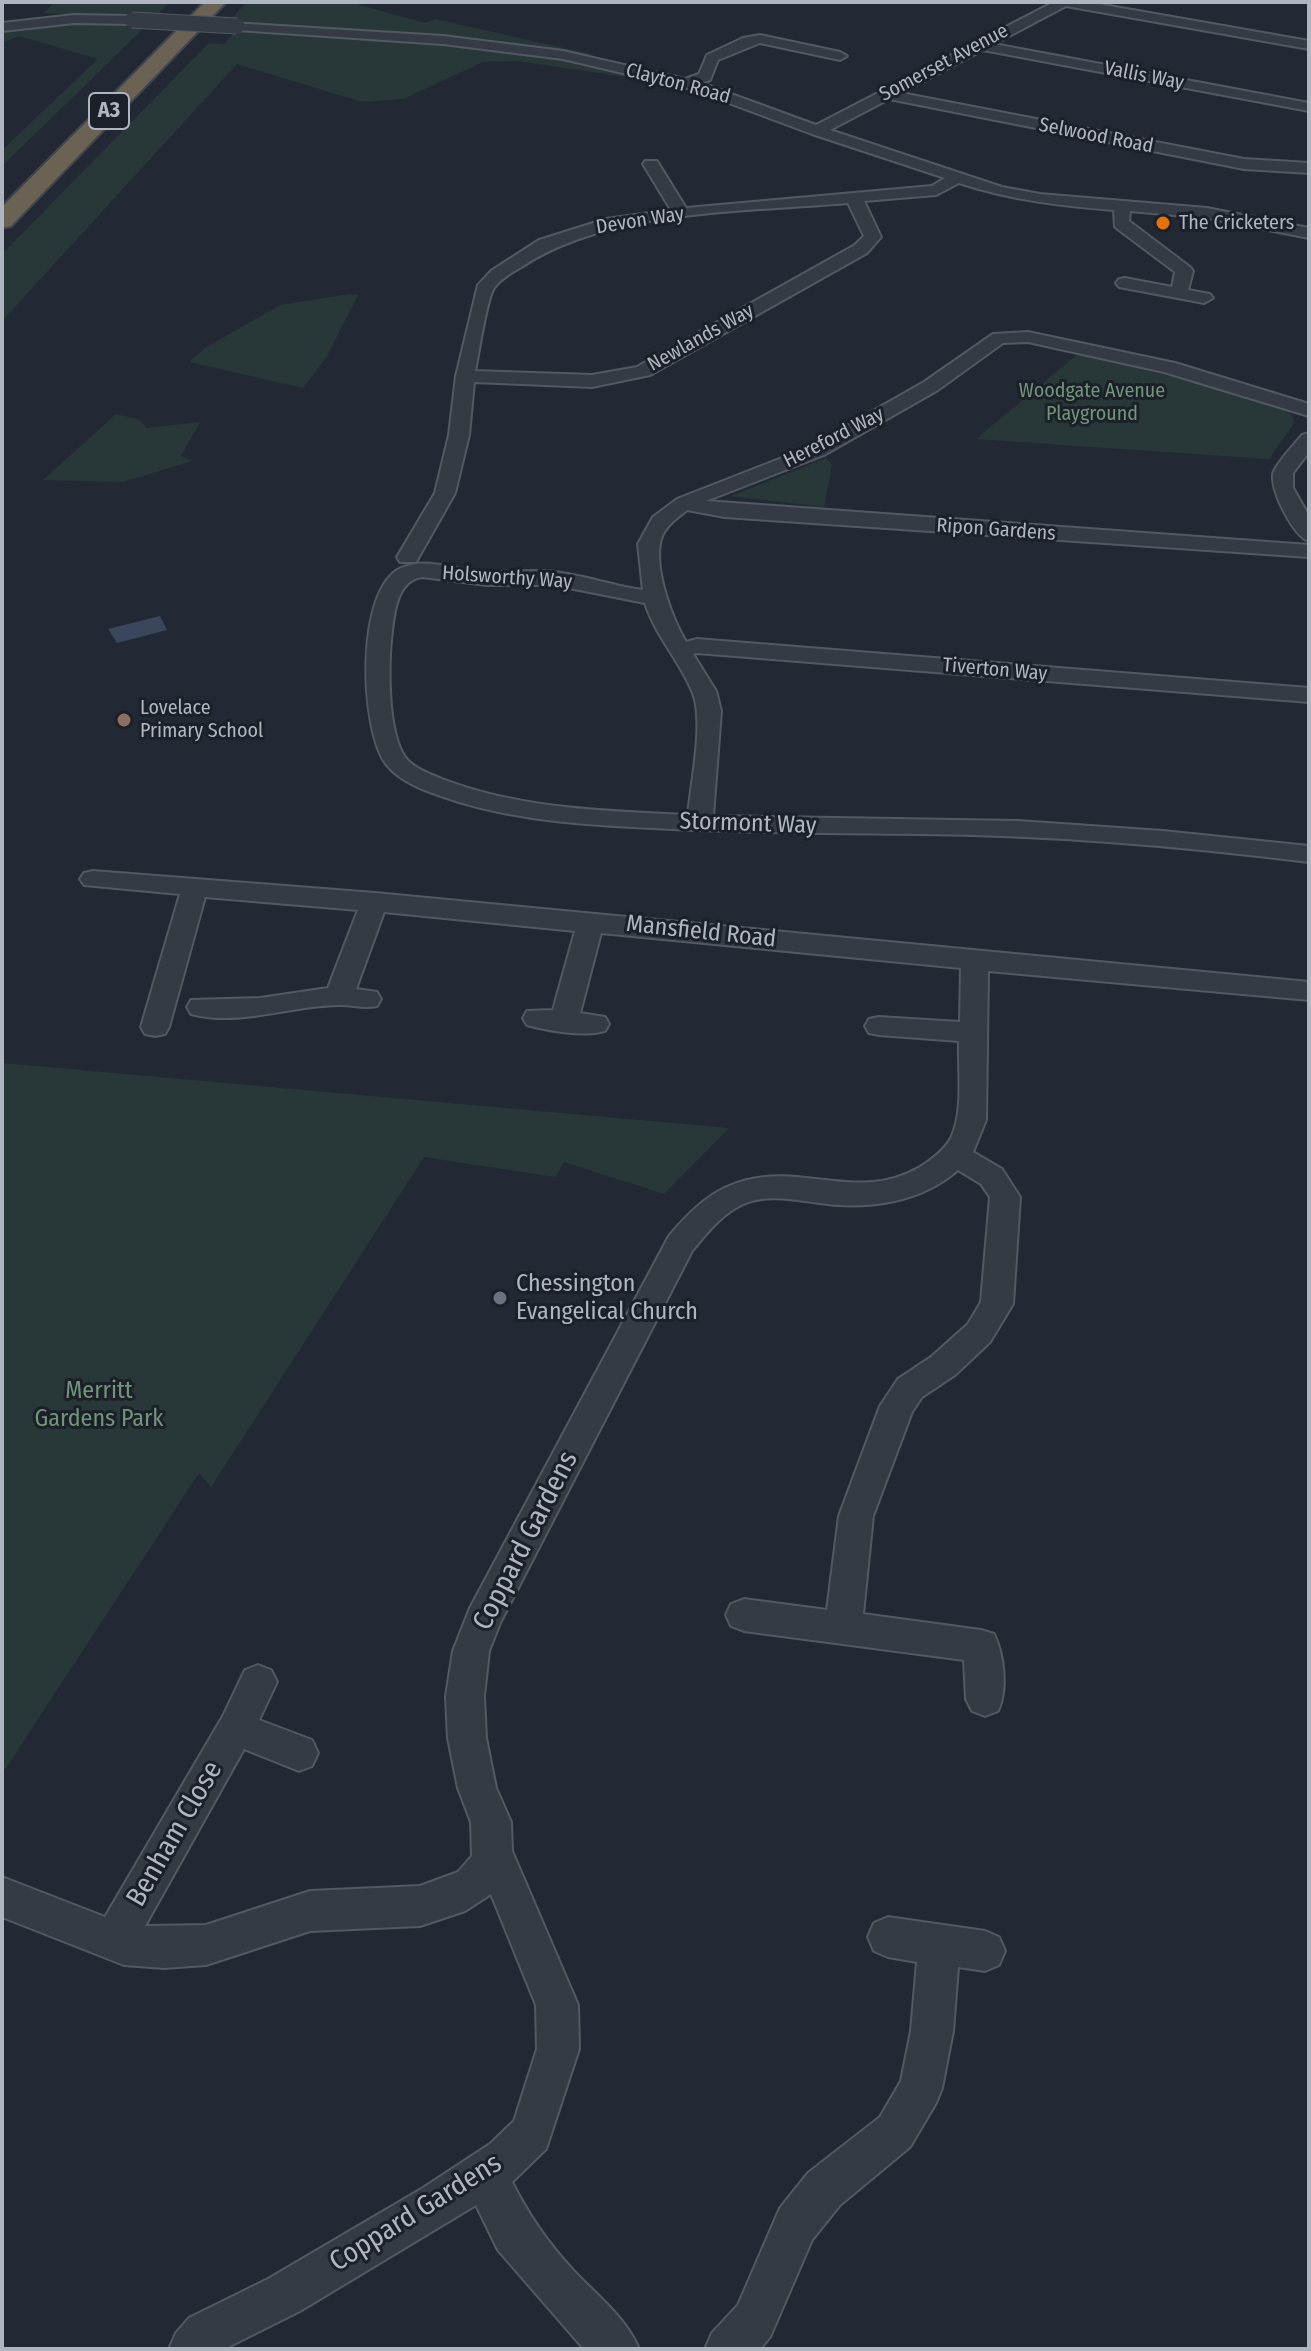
<!DOCTYPE html>
<html>
<head>
<meta charset="utf-8">
<style>
  body { margin:0 }
  #map { position:relative; width:1311px; height:2351px; overflow:hidden; background:#222934; font-family:"Fira Sans Condensed",sans-serif }
  canvas { display:block }
  .frame { position:absolute; inset:0; border:4px solid #b0b6c1; pointer-events:none }
</style>
</head>
<body>
<div id="map">
<canvas width="1311" height="2351"></canvas>
<div class="frame"></div>
</div>
<script>
const ctx = document.querySelector('canvas').getContext('2d');
ctx.lineJoin = 'round';
function fillPath(path, color) { ctx.fillStyle = color; ctx.fill(path, 'evenodd'); }
function stroke(path, color, width, dash) { ctx.strokeStyle = color; ctx.lineWidth = width; ctx.lineCap = dash ? 'butt' : 'round'; ctx.setLineDash(dash || []); ctx.stroke(path); }
function label(font, color, halo, rows, align = 'center') {
  ctx.font = font + ' "Fira Sans Condensed",sans-serif'; ctx.lineWidth = 6; ctx.setLineDash([]); ctx.textBaseline = 'middle'; ctx.strokeStyle = halo; ctx.fillStyle = color; for (const [text, x, y, turn = 0] of rows) {
    ctx.save(); ctx.translate(x, y); ctx.rotate((+turn || 0) * Math.PI / 180); ctx.textAlign = isNaN(turn) ? turn : align; if (halo) ctx.strokeText(text, 0, 0); ctx.fillText(text, 0, 0); ctx.restore();
  }
}
fillPath(new Path2D(`
  M 55,2 L 170,2 L 155,17 L 43,13 Z
  M 247,2 L 349,2 L 425,23 L 435,19 L 591,54 L 588,56 L 431,35 L 228,22 Z
  M 65,22 L 146,26 L 2,166 L 2,150 L 98,59 L 19,36 L 2,43 L 2,29 Z
  M 236,31 L 474,47 L 547,56 L 643,77 L 639,79 L 518,61 L 483,62 L 403,99 L 362,102 L 237,64 L 2,321 L 2,254 L 209,43 L 224,44 Z
  M 349,294 L 358,295 L 327,356 L 303,388 L 189,362 L 205,348 L 280,305 Z
  M 1079,353 L 1223,390 L 1290,413 L 1295,422 L 1269,459 L 976,439 Z
  M 116,414 L 140,420 L 147,428 L 200,422 L 181,456 L 192,461 L 123,482 L 43,480 Z
  M 826,458 L 832,465 L 824,507 L 731,496 Z
  M 2,1063 L 729,1128 L 664,1194 L 564,1162 L 555,1177 L 424,1157 L 211,1487 L 199,1473 L 2,1774 Z`), '#283839');
fillPath(new Path2D(`
  M 160,616 L 167,630 L 117,643 L 108,629 Z`), '#39465b');
const minor = new Path2D(`
  M 1054,2 L 1087,2 L 1309,41 L 1309,49 L 1066,6 L 994,44 L 1309,103 L 1309,111 L 983,50 L 901,93 L 1244,159 L 1309,163 L 1309,173 L 1244,169 L 889,99 L 830,130 L 1002,187 L 1040,194 L 1207,208 L 1309,228 L 1309,238 L 1207,218 L 1130,211 L 1129,221 L 1190,267 L 1193,271 L 1188,290 L 1210,294 L 1213,298 L 1204,303 L 1119,287 L 1116,283 L 1119,279 L 1125,278 L 1172,287 L 1175,272 L 1115,227 L 1114,210 C 1061,206 1011,200 959,183 L 936,195 L 864,201 L 881,237 L 867,253 L 650,375 L 592,387 L 474,382 L 469,435 L 455,493 L 416,562 L 400,562 L 397,557 L 435,493 L 449,435 L 456,376 L 478,285 L 491,271 L 539,240 L 606,219 L 671,210 L 643,164 L 645,161 L 657,161 L 686,208 L 932,186 L 945,178 L 812,134 L 691,89 L 563,59 L 443,44 L 237,30 L 232,29 L 232,23 L 443,36 L 563,51 L 685,79 L 699,74 L 707,55 L 743,38 L 760,35 L 840,52 L 847,56 L 840,60 L 760,43 L 718,60 L 710,80 L 701,83 L 816,125 ZM 848,203 L 864,236 L 855,245 L 637,367 L 592,375 L 475,371 C 479,353 486,301 494,288 C 501,278 513,272 523,266 C 610,209 746,212 848,203 Z
  M 74,15 L 132,16 L 139,20 L 132,24 L 74,23 L 2,31 L 2,23 Z
  M 1028,332 L 1175,363 L 1309,404 L 1309,416 L 1164,372 L 1028,342 L 1003,343 L 938,390 L 824,455 L 706,501 L 1309,545 L 1309,557 L 725,517 L 687,510 C 676,519 662,528 660,544 C 655,572 672,618 686,642 L 697,639 L 1309,688 L 1309,702 L 697,653 L 693,654 L 716,691 L 721,711 L 713,816 L 1018,821 L 1163,831 L 1309,846 L 1309,862 C 1179,846 1049,835 919,834 C 830,833 741,833 653,828 C 588,825 522,821 459,802 C 435,794 402,785 386,764 C 360,729 355,589 401,568 C 425,557 452,569 477,571 C 503,574 528,569 554,572 C 584,575 613,586 643,590 L 638,544 L 653,517 L 677,499 L 810,447 L 924,382 L 993,334 ZM 422,577 L 487,585 L 554,585 L 645,603 C 655,635 679,660 692,691 C 705,720 691,782 688,815 C 605,811 520,809 442,779 C 430,774 413,768 405,757 C 387,731 388,662 392,631 C 394,612 398,580 422,577 Z
  M 1309,433 L 1309,452 L 1293,473 L 1293,488 L 1309,516 L 1309,541 C 1294,538 1267,485 1274,471 C 1281,458 1293,446 1302,435 Z
  M 93,871 L 375,893 L 1309,982 L 1309,1000 L 988,971 L 986,1120 L 973,1152 L 1002,1169 L 1020,1197 L 1013,1304 L 990,1342 L 955,1375 L 922,1397 L 912,1412 L 873,1516 L 863,1614 L 981,1630 L 994,1634 C 1004,1655 1008,1690 998,1711 L 985,1716 L 972,1711 L 966,1699 L 964,1660 L 744,1631 L 731,1626 L 726,1615 L 731,1604 L 744,1599 L 827,1610 L 839,1516 L 880,1406 L 898,1379 L 931,1357 L 968,1324 L 981,1302 L 990,1197 L 981,1184 L 958,1170 C 920,1203 868,1210 819,1203 C 796,1200 768,1194 746,1203 C 723,1212 707,1233 692,1251 L 500,1623 L 489,1651 L 484,1696 L 486,1738 L 496,1788 L 511,1822 L 512,1851 L 578,2005 L 579,2049 L 546,2149 L 512,2182 C 528,2214 547,2242 572,2269 C 595,2294 626,2317 639,2349 L 584,2349 L 498,2250 L 476,2205 L 300,2311 L 224,2349 L 169,2349 L 176,2333 L 189,2318 L 268,2279 L 423,2188 L 490,2144 L 514,2121 L 537,2049 L 536,2005 L 491,1894 L 465,1911 L 420,1926 L 310,1931 L 206,1965 L 164,1968 L 124,1965 L 2,1917 L 2,1877 L 105,1917 L 223,1716 L 245,1670 L 258,1665 L 271,1670 L 277,1682 L 259,1720 L 312,1740 L 318,1753 L 312,1766 L 299,1771 L 244,1749 L 145,1926 L 206,1925 L 310,1891 L 420,1886 L 458,1872 L 472,1856 L 471,1822 L 458,1788 L 448,1738 L 446,1696 L 453,1651 L 470,1608 L 669,1236 C 691,1210 713,1188 747,1180 C 806,1165 861,1202 920,1167 C 931,1160 944,1151 951,1138 C 964,1111 958,1071 959,1041 L 879,1035 L 869,1033 L 865,1026 L 869,1019 L 879,1017 L 960,1022 L 961,968 L 601,933 L 580,1013 L 605,1017 L 609,1024 L 605,1031 C 583,1037 549,1031 527,1025 L 523,1018 L 527,1011 L 553,1010 L 575,931 L 384,912 L 356,989 L 377,992 L 381,999 L 377,1006 C 364,1009 353,1005 340,1005 C 291,1005 240,1027 191,1014 L 187,1007 L 191,1000 L 260,998 L 328,988 L 358,910 L 205,897 L 169,1027 L 165,1034 L 155,1036 L 145,1034 L 141,1027 L 180,894 L 84,885 L 80,879 L 84,873 Z
  M 888,1917 L 985,1931 L 999,1937 L 1005,1951 L 999,1965 L 985,1971 L 958,1967 L 953,2031 L 942,2088 L 936,2103 L 910,2147 L 840,2205 L 812,2240 L 770,2337 L 760,2349 L 705,2349 L 712,2333 L 738,2305 L 780,2208 L 808,2173 L 880,2117 L 901,2081 L 911,2031 L 917,1962 L 888,1957 L 874,1951 L 868,1937 L 874,1923 Z`);
const highway = new Path2D(`
  M 205,2 L 226,2 L 11,226 L 2,228 L 2,207 Z`);
stroke(minor, '#535962', 4);
stroke(highway, '#40464f', 4);
fillPath(minor, '#353b45');
fillPath(highway, '#6a6253');
const minorBridge = new Path2D(`
  M 132,20 L 237,26`);
stroke(minorBridge, '#535962', 17, []);
stroke(minorBridge, '#353b45', 15);
for (const [x, y, r, color] of [
  [1163,223,8,"#e8710a"],
  [124,720,8,"#8d6e63"],
  [500,1298,8,"#6b7280"]
]) { const dot = new Path2D(); dot.arc(x, y, r, 0, 2 * Math.PI); ctx.fillStyle = color; ctx.fill(dot); stroke(dot, '#1b2029', 3); }
label('20px', '#b0b6c1', '#1b2029', [
  ["Somerset Avenue",944,63,-28],
  ["Vallis Way",1144,76,11],
  ["Clayton Road",678,84,15],
  ["Selwood Road",1096,136,11],
  ["Devon Way",640,221,-9],
  ["Newlands Way",701,338,-29],
  ["Hereford Way",834,438,-27],
  ["Ripon Gardens",996,530,4],
  ["Holsworthy Way",507,578,4],
  ["Tiverton Way",995,670,5]
]);
label('20px', '#b0b6c1', '#1b2029', [
  ["The Cricketers",1179,223],
  ["Lovelace",140,708],
  ["Primary School",140,731]
], 'left');
label('20px', '#71947b', '#1b2029', [
  ["Woodgate Avenue",1092,391],
  ["Playground",1092,414]
]);
for (const [x, y, w] of [
  [109,111,40]
]) { const box = new Path2D(); box.roundRect(x - w / 2, y - 18, w, 36, 6); ctx.fillStyle = '#1b2029'; ctx.fill(box); stroke(box, '#b0b6c1', 2); }
label('bold 22px', '#b0b6c1', null, [
  ["A3",109,111]
]);
label('24px', '#b0b6c1', '#1b2029', [
  ["Stormont Way",748,824,2],
  ["Mansfield Road",701,932,6]
]);
label('24px', '#b0b6c1', '#1b2029', [
  ["Chessington",516,1284],
  ["Evangelical Church",516,1312]
], 'left');
label('24px', '#71947b', '#1b2029', [
  ["Merritt",99,1391],
  ["Gardens Park",99,1419]
]);
label('28px', '#b0b6c1', '#1b2029', [
  ["Coppard Gardens",526,1541,-63],
  ["Benham Close",175,1834,-60],
  ["Coppard Gardens",416,2213,-32]
]);
</script>
</body>
</html>
